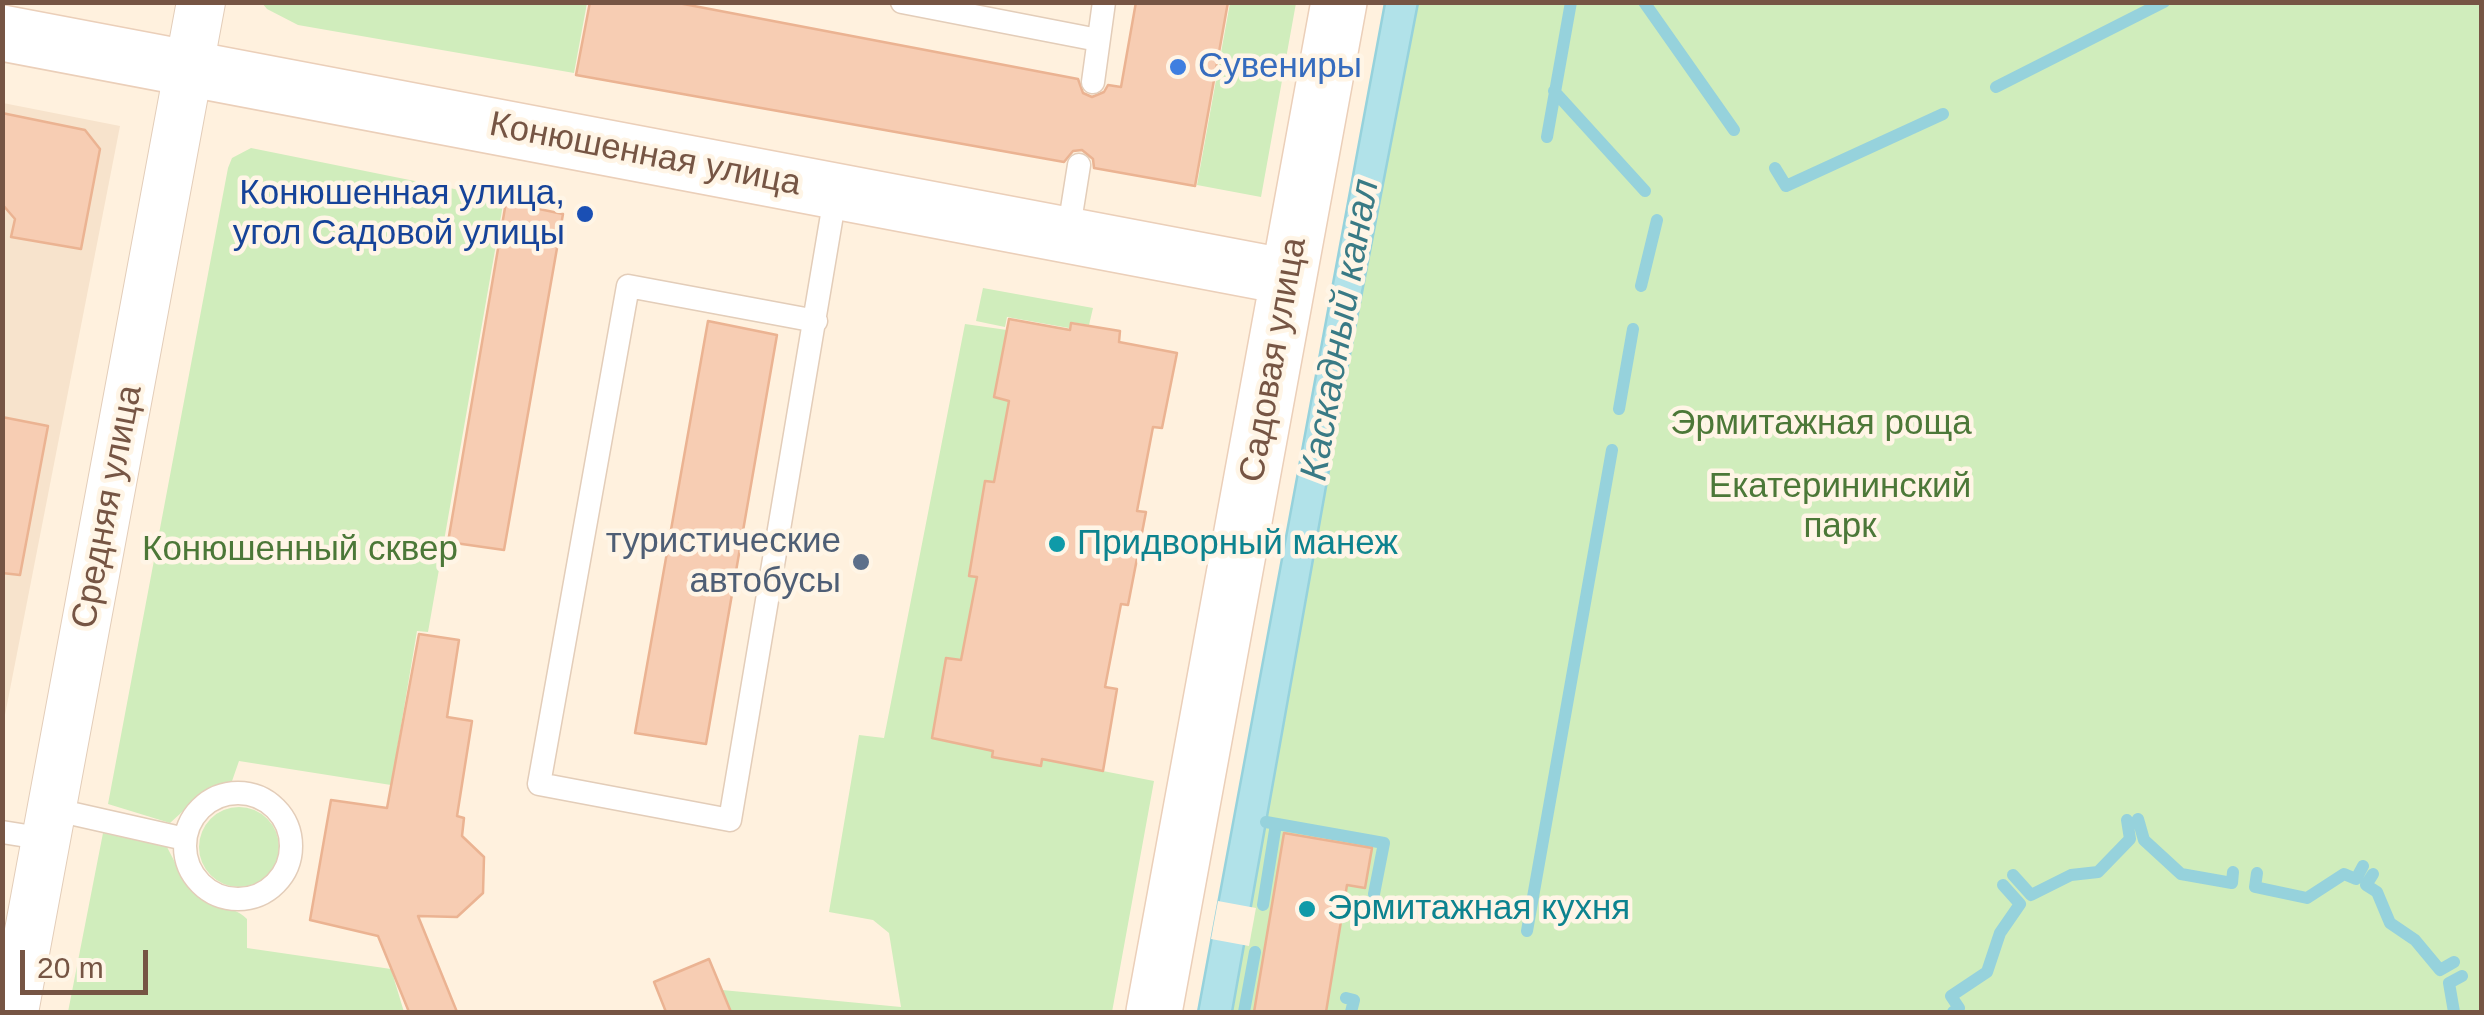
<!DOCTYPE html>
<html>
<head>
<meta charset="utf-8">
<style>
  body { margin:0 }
  #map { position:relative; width:2484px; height:1015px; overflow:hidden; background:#fff1de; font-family:Arial,sans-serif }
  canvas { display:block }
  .frame { position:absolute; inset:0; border:5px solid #765544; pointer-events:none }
  .scale { position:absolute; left:20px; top:950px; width:128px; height:45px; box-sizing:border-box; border:5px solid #765544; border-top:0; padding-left:12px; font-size:30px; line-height:35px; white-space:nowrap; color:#765544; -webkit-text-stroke:8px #fff5e6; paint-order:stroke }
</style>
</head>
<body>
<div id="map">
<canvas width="2484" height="1015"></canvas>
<div class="frame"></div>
<div class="scale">20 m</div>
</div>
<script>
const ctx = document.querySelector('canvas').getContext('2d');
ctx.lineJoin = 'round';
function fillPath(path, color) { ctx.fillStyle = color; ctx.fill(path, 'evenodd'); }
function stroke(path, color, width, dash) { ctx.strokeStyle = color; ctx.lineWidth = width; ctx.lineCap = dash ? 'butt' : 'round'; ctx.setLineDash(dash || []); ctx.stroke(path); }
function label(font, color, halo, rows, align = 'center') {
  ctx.font = font + ' Arial,sans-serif'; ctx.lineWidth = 9; ctx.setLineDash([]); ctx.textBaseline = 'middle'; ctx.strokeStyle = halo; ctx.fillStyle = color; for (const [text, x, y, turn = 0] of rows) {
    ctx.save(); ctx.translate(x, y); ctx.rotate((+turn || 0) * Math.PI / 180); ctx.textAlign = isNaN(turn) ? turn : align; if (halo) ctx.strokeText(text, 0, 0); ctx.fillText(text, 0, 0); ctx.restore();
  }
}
fillPath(new Path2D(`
  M 3,103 L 120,126 L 3,725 Z`), '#f7e3cc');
fillPath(new Path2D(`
  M 262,3 L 587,3 L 574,73 L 298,25 L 267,9 Z
  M 1230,3 L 1296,3 L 1261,197 L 1197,185 Z
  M 1385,3 L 2481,3 L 2481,1012 L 1198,1012 Z
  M 251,148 L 504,199 L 428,632 L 417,631 L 391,785 L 239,761 L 231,784 L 204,792 L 170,823 L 108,804 L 228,168 L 232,158 Z
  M 983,288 L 1093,308 L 1089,325 L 1071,322 L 1069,328 L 1007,317 L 1005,327 L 976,321 Z
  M 965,324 L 1007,330 L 994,397 L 1009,401 L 994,482 L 985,482 L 969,575 L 977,577 L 961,660 L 946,659 L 932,738 L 993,751 L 993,757 L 1041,766 L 1042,759 L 1154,781 L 1112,1012 L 731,1012 L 722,990 L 901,1007 L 889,933 L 873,920 L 829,912 L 859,735 L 884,738 Z
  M199 847a40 40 0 1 1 80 0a40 40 0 1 1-80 0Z
  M 103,833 L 167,847 C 181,874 189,893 219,905 C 231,910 238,910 247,919 L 247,948 L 391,969 L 404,1012 L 68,1012 Z`), '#d0edbc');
const water = new Path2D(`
  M 1385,3 L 1418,3 L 1346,375 L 1232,1012 L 1198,1012 Z`);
fillPath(water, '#b1e2e9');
stroke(water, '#96d2dc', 2.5);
fillPath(new Path2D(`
  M 1218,901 L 1256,908 L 1249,946 L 1211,939 Z`), '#fff1de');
stroke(new Path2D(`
  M 1644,2 L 1734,130
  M 1996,87 L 2164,2
  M 1554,91 L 1645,191
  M 1547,137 L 1571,2
  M 1775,168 L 1786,186 L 1943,114
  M 1641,286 L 1657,220
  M 1619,409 L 1633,329
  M 2138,819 L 2144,840 L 2181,874 L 2232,883 L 2233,872
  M 1266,822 L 1384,843 L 1374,894
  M 2257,873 L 2255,887 L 2307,898 L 2344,874 L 2356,879 L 2363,866
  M 2373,874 L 2366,885 L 2377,892 L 2390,923 L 2415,940 L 2440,970 L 2454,962
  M 2013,875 L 2031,895 L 2071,875 L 2098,872 L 2130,839 L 2127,820
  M 1263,905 L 1276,824
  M 1527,931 L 1612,450
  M 1346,998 L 1354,1000 L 1351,1012
  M 1244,1012 L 1255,952
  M 1953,1012 L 1959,1008 L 1951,996 L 1987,972 L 2000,933 L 2020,904 L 2003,885
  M 2454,1012 L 2449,983 L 2462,976`), '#96d2dc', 12);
const building = new Path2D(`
  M 590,2 L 673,2 L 1078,79 L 1083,93 L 1092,97 L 1104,92 L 1108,85 L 1121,87 L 1136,2 L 1228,2 L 1195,186 L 1094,168 L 1093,159 L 1082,150 L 1073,151 L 1064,162 L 576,75 Z
  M 2,113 L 85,130 L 100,149 L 81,249 L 11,237 L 15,219 L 2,204 Z
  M 506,202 L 563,214 L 504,550 L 448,542 Z
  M 1009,319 L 1070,330 L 1071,323 L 1120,331 L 1119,342 L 1177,353 L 1162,428 L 1153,427 L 1137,511 L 1146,512 L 1128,605 L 1121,604 L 1105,687 L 1117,689 L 1103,771 L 1042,759 L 1041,766 L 992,757 L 993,751 L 932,738 L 946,658 L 961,660 L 977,577 L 969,576 L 985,481 L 994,482 L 1009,401 L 994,397 Z
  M 708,321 L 777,335 L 706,744 L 635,733 Z
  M 2,417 L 48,426 L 20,575 L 2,573 Z
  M 419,634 L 459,640 L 447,717 L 472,721 L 457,816 L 464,818 L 462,836 L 484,857 L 483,893 L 457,917 L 418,916 L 457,1012 L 409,1012 L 378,936 L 310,920 L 331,800 L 387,808 Z
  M 1284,833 L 1372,848 L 1365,888 L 1347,885 L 1326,1012 L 1254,1012 Z
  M 709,959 L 731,1012 L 666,1012 L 654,982 Z`);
fillPath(building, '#f7cdb3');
stroke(building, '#ebb392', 2.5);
const service = new Path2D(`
  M 902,2 L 1098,40
  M 1093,82 L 1104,2
  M 1068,234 L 1079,165
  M 816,321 L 628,286 L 539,784 L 730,820 L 836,191
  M185 846a53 53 0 1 1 106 0a53 53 0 1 1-106 0Z
  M 52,809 L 185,839
  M 2,832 L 46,839`);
const minor = new Path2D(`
  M 14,1012 L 201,2`);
const secondary = new Path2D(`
  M 2,33 L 1288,277
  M 1154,1012 L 1339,2`);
stroke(service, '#e3cdb9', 25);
stroke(minor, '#e3cdb9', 50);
stroke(secondary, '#ebcfb9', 58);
stroke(service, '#fff', 22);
stroke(minor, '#fff', 48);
stroke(secondary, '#fff', 55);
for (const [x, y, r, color] of [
  [1178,67,10,"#3f7fe0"],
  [585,214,10,"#1a4fb4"],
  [1057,544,10,"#0f9aa8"],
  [861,562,10,"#5c6f8a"],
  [1307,909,10,"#0f9aa8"]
]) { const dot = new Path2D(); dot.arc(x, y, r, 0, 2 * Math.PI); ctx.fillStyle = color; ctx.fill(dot); stroke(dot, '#fff5e6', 4); }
label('35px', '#366cbe', '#fff5e6', [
  ["Сувениры",1198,67]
], 'left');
label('35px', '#765544', '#fff5e6', [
  ["Конюшенная улица",645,155,11],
  ["Садовая улица",1274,360,-80],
  ["Средняя улица",108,507,-79]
]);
label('35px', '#164399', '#fff5e6', [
  ["Конюшенная улица,",565,194],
  ["угол Садовой улицы",565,234]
], 'right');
label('35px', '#4c7838', '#fff5e6', [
  ["Эрмитажная роща",1821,424],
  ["Екатерининский",1840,487],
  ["парк",1840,527],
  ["Конюшенный сквер",300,550]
]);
label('35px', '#4e5e75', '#fff5e6', [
  ["туристические",841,542],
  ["автобусы",841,582]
], 'right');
label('35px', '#0d838f', '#fff5e6', [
  ["Придворный манеж",1077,544],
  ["Эрмитажная кухня",1327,909]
], 'left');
label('italic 38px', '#397a85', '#fff5e6', [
  ["Каскадный канал",1341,330,-80]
]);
</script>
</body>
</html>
